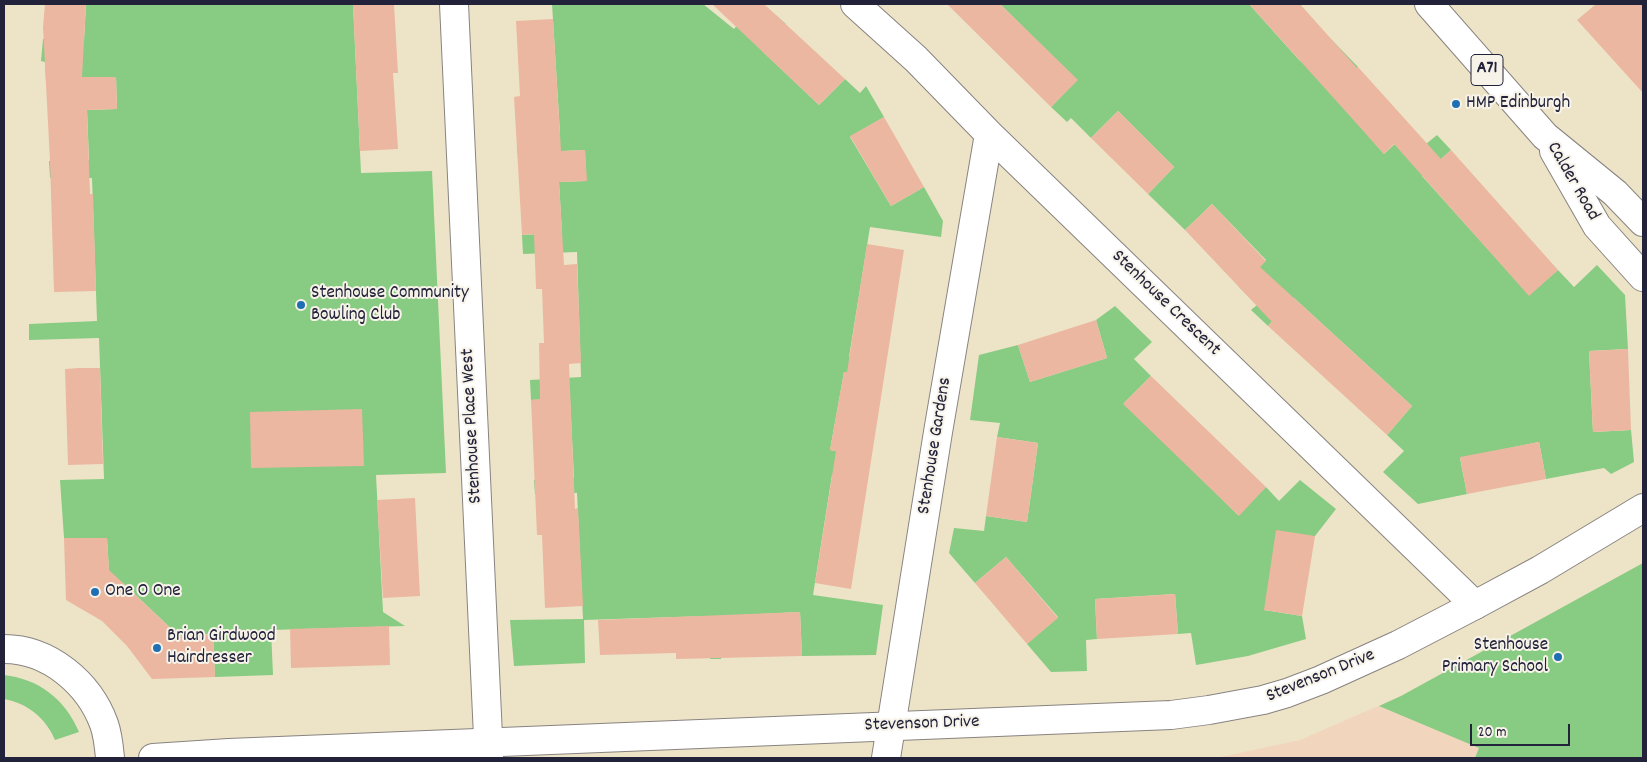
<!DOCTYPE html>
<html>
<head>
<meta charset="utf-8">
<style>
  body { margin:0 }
  #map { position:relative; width:1647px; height:762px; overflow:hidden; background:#ede4c7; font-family:Dekko,sans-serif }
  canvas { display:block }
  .frame { position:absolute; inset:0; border:5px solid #22223b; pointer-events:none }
  .scale { position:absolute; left:1470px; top:724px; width:100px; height:22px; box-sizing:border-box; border:2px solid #22223b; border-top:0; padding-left:6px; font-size:15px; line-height:18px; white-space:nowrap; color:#22223b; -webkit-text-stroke:4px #f7f3e8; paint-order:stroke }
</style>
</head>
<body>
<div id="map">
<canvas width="1647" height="762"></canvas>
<div class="frame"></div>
<div class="scale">20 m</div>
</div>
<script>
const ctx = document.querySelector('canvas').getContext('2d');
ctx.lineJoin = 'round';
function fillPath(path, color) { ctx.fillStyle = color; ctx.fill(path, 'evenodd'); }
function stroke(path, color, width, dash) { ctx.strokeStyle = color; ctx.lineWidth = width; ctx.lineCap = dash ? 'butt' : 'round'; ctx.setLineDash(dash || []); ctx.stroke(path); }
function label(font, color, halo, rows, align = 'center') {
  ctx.font = font + ' Dekko,sans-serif'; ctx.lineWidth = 4; ctx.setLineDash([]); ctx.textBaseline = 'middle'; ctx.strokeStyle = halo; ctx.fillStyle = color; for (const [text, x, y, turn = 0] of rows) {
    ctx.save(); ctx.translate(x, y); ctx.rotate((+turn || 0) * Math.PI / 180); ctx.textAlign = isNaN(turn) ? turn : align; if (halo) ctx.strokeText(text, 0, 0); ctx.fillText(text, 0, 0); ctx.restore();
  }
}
fillPath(new Path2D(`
  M 1643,563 L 1643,758 L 1216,758 L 1300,740 L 1401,696 Z`), '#f1d5bd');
fillPath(new Path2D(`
  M 86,4 L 353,4 L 361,173 L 432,171 L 446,473 L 376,475 L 383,612 L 405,626 L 271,630 L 273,675 L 215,677 L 213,634 L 179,636 L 124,584 L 109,572 L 107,538 L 64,538 L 60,480 L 104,479 L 99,338 L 29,340 L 29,324 L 97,321 L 92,178 L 50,178 L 49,161 L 89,160 L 87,110 L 117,109 L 116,77 L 46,80 L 45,62 L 41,61 L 43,39 L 84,41 Z
  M 552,4 L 703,4 L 734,29 L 755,4 L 763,4 L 786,24 L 761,50 L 819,105 L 845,79 L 860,93 L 866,86 L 884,117 L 850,137 L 891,206 L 924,187 L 943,221 L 941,237 L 870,227 L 849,357 L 886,363 L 883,379 L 844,372 L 830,450 L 871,457 L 866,479 L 832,475 L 813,595 L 883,605 L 876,655 L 802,656 L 800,612 L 719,616 L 721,659 L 710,659 L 707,616 L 584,620 L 585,663 L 514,666 L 510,620 L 583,619 L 577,493 L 535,494 L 534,480 L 574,478 L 570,398 L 531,400 L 530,380 L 581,377 L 577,252 L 523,254 L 522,235 L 562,233 L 559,182 L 586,181 L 585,150 L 517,153 L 517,136 L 560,133 Z
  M 1000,4 L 1249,4 L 1300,61 L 1328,36 L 1358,67 L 1330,92 L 1384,154 L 1412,128 L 1426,144 L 1437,135 L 1451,150 L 1422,176 L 1529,295 L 1558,270 L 1574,287 L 1597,265 L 1625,295 L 1628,349 L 1589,351 L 1593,432 L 1631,430 L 1634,462 L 1611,474 L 1604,468 L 1546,479 L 1539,442 L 1460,458 L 1467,494 L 1418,504 L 1383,472 L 1404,451 L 1387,435 L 1412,406 L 1294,298 L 1268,326 L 1251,310 L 1257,305 L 1239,287 L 1266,260 L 1212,204 L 1185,230 L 1148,194 L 1174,167 L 1118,111 L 1091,138 L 1071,118 L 1067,122 L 1051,107 L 1077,80 Z
  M 1115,306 L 1152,342 L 1134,359 L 1151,376 L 1124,403 L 1238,515 L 1266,487 L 1279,501 L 1300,480 L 1336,509 L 1315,536 L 1264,610 L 1302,616 L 1306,639 L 1248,656 L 1196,665 L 1191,633 L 1178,634 L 1175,594 L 1095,599 L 1097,639 L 1086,640 L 1087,671 L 1051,672 L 1027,644 L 1058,617 L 1006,557 L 975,583 L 949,553 L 954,528 L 984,531 L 986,516 L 1027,522 L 1038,443 L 997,437 L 1000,423 L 970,420 L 979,355 L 1018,345 L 1030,382 L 1107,358 L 1096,320 Z
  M 1643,563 L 1643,758 L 1475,758 L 1479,748 L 1379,706 L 1401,696 Z
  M 4,675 C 39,679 65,699 79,732 L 55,740 C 46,718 27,703 4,699 Z`), '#88cb83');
fillPath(new Path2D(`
  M 45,4 L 86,4 L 82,77 L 116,77 L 117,109 L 87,110 L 90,194 L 93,194 L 96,291 L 54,292 L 50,161 L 43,27 Z
  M 353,4 L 394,4 L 398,73 L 393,73 L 398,149 L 360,151 Z
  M 712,4 L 764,4 L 845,79 L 819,105 Z
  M 947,4 L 1000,4 L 1078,80 L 1051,107 Z
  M 1249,4 L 1300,4 L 1357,68 L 1358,67 L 1441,159 L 1451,150 L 1558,270 L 1529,296 L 1394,144 L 1384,154 Z
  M 1596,4 L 1643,4 L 1643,93 L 1577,20 Z
  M 553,19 L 561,151 L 585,150 L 587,181 L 559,182 L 564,265 L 577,264 L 581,363 L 569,364 L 575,509 L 578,508 L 583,606 L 545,608 L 542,535 L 537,535 L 531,400 L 540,399 L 539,343 L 544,343 L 542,289 L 536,289 L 534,234 L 522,235 L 514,97 L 520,96 L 516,21 Z
  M 1118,111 L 1174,167 L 1148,194 L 1091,138 Z
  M 884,117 L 924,187 L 891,206 L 850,136 Z
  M 1212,204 L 1266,261 L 1260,267 L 1412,406 L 1387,435 L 1268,326 L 1272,322 L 1185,230 Z
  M 867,244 L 904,250 L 851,589 L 815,583 L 836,451 L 830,450 L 844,372 L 847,372 Z
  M 1096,320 L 1107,358 L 1030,382 L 1018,345 Z
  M 1628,349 L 1631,430 L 1593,432 L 1589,351 Z
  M 79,368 L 100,368 L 103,464 L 68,465 L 65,369 Z
  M 1151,376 L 1266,487 L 1239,516 L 1123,404 Z
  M 362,409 L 364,466 L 251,468 L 250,412 Z
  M 997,437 L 1038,443 L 1027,522 L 986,516 Z
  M 1539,442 L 1546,479 L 1467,494 L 1460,457 Z
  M 415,498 L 420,596 L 383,598 L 377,500 Z
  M 1276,530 L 1315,536 L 1302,616 L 1264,610 Z
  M 64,538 L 107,538 L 109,570 L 179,636 L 213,634 L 215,677 L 152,679 L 127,646 L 102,621 L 66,600 Z
  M 1006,557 L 1058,618 L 1027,644 L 975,583 Z
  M 1175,594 L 1178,634 L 1097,639 L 1095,599 Z
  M 800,612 L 802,656 L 676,659 L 676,653 L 600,655 L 598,620 Z
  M 389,626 L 390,665 L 291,668 L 290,629 Z`), '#ebb7a1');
const street = new Path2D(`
  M 454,4 L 489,758
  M 855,4 L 916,59 L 989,134 L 1475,605
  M 886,758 L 938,432 L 989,134`);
const secondary = new Path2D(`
  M 4,649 C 49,649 89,683 104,724 C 108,735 109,747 110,758
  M 153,758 L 229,753 L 1171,715 L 1209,710 L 1263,700 L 1287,693 L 1321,680 L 1398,645 L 1475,605 L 1540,570 L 1643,508`);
const primary = new Path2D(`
  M 1429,4 L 1545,136 L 1615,193 L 1643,222
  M 1554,151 L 1597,226 L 1643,277`);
stroke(street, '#888381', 30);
stroke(secondary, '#888381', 30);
stroke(primary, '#888381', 30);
stroke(street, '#fff', 28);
stroke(secondary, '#fff', 28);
stroke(primary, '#fff', 28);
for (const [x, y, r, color] of [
  [1456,104,5,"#1f6fb2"],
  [301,305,5,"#1f6fb2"],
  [95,592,5,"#1f6fb2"],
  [157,648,5,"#1f6fb2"],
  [1558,657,5,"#1f6fb2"]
]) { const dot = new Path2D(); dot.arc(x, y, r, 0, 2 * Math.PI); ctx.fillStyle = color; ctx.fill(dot); stroke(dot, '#f7f3e8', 2); }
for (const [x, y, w] of [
  [1487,70,32]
]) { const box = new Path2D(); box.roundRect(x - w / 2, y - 15.5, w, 31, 4); ctx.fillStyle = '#f7f3e8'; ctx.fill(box); stroke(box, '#22223b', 1); }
label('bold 18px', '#22223b', null, [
  ["A71",1487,70]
]);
label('19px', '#22223b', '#f7f3e8', [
  ["HMP Edinburgh",1466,104],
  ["Stenhouse Community",311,294],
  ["Bowling Club",311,316],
  ["One O One",105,592],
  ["Brian Girdwood",167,637],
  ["Hairdresser",167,659],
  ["Stenhouse",1548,646,"right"],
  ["Primary School",1548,668,"right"]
], 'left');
label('19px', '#22223b', '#f7f3e8', [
  ["Calder Road",1572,182,60],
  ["Stenhouse Crescent",1165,304,44],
  ["Stenhouse Place West",473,426,-93],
  ["Stenhouse Gardens",936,446,-81],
  ["Stevenson Drive",1321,677,-22],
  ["Stevenson Drive",922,725,-2]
]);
</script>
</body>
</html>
